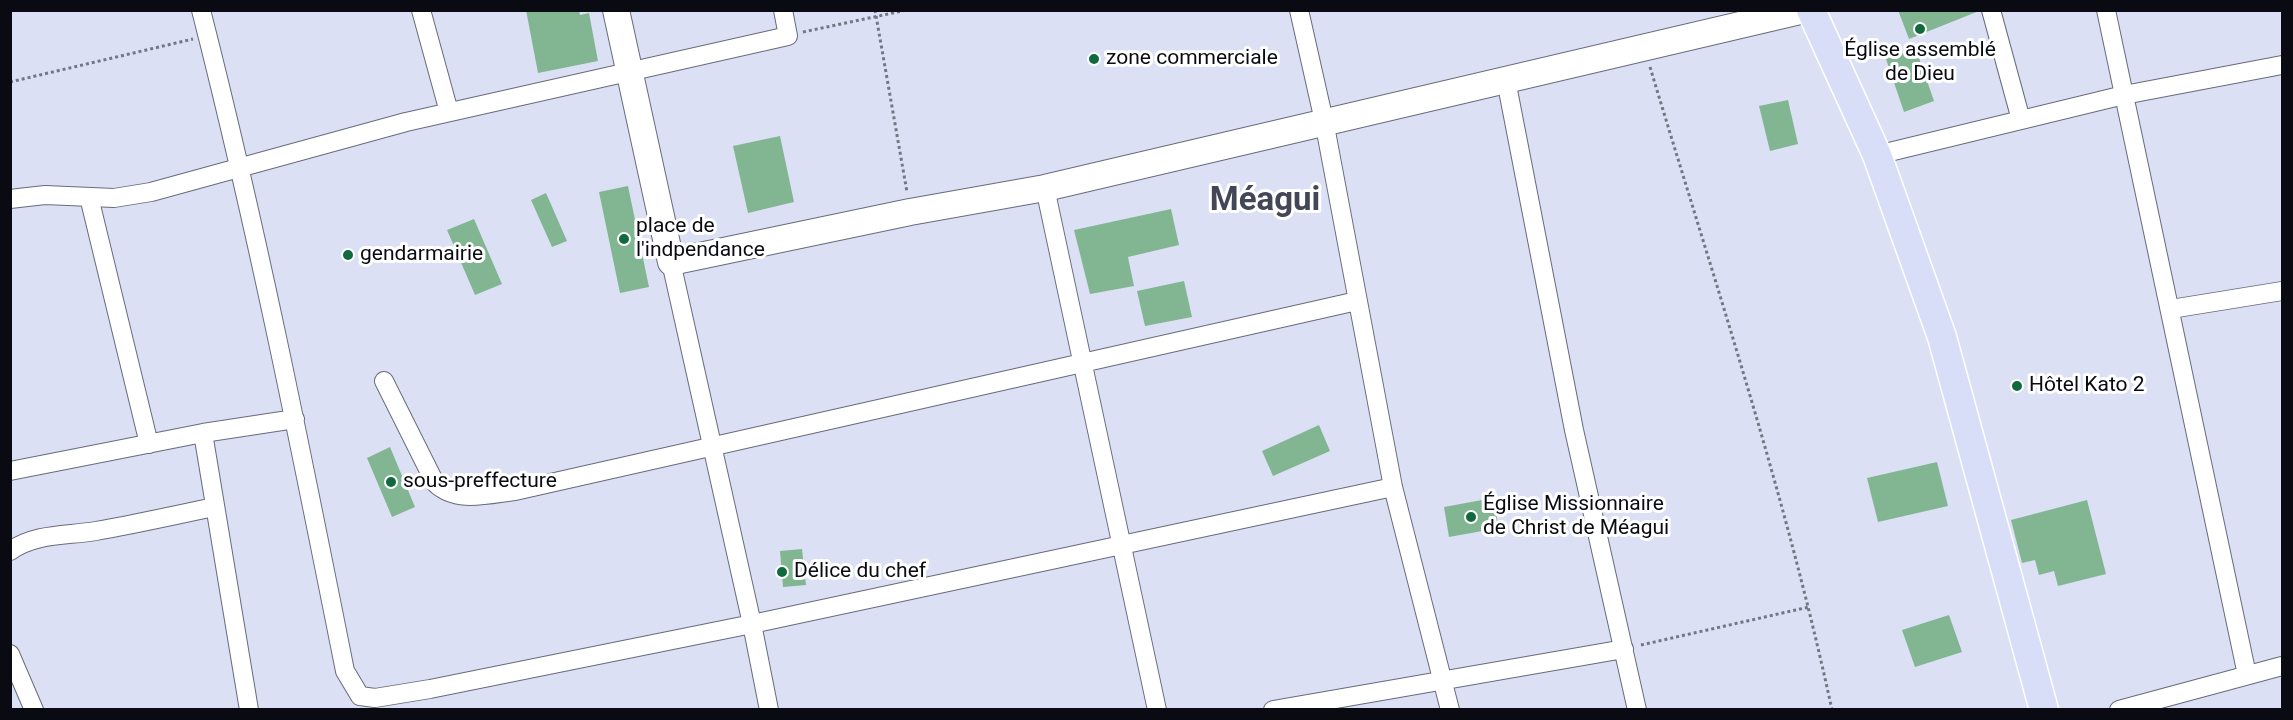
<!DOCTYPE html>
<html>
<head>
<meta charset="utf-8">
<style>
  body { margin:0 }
  #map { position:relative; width:2293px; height:720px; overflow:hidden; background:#dce0f4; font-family:Roboto,sans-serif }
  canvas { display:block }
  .frame { position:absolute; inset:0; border:12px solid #0a0b12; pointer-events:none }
</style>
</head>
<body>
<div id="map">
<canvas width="2293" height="720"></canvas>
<div class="frame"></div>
</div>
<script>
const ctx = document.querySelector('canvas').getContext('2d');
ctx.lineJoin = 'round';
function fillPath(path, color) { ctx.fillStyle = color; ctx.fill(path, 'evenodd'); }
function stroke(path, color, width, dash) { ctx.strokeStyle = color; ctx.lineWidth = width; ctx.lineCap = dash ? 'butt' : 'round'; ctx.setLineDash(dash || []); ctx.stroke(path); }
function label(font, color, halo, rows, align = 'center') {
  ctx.font = font + ' Roboto,sans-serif'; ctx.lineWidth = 6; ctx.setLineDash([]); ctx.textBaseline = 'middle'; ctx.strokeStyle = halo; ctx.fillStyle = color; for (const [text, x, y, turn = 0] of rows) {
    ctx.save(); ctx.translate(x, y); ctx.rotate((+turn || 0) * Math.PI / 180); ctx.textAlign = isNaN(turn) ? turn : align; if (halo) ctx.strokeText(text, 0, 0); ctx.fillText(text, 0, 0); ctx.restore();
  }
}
fillPath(new Path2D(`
  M 526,10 L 579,10 L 580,15 L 589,13 L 598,61 L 538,73 Z
  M 1898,10 L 1979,10 L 1979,11 L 1909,39 Z
  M 1916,49 L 1934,101 L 1904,112 L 1886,59 Z
  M 1788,100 L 1798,144 L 1770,151 L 1759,106 Z
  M 780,136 L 794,202 L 748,213 L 733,146 Z
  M 628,186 L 649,287 L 620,293 L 599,192 Z
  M 546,193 L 567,241 L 552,247 L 531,200 Z
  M 1171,209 L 1179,245 L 1128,257 L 1134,286 L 1090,294 L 1074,230 Z
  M 474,219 L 502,284 L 475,295 L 447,230 Z
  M 1184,281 L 1192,317 L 1145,326 L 1137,291 Z
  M 1319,425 L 1330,451 L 1273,476 L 1262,451 Z
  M 390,447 L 415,507 L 392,517 L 367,458 Z
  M 1937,462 L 1948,506 L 1878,522 L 1867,478 Z
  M 1493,498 L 1499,528 L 1449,537 L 1444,507 Z
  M 2087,500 L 2106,574 L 2058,586 L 2054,571 L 2039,575 L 2035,560 L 2022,563 L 2011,520 Z
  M 802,549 L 806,585 L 783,587 L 780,551 Z
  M 1949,615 L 1962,652 L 1915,667 L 1902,630 Z`), '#82b693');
const street = new Path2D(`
  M 201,10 C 257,229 301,450 345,671 L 360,696 L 375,698 L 430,689 L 752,624 L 1393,487
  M 421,10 L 449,112
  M 1299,10 L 1324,121 L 1393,487 L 1450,710
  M 1991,10 L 2021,120
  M 2106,10 L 2247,675
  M 1506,80 L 1574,430 L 1637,710
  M 1877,155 L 2124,95 L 2282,65
  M 1045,188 L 1157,710
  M 89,197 L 149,444
  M 10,199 L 45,195 L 114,198 L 151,192 L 406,122 L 788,36 L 783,10
  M 671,262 L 752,624 L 769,710
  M 2171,309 L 2282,291
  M 384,381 L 435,483 C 456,504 489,494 515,491 L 1357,301
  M 203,433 L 249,710
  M 10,471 L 203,433 L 295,419
  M 10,551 C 36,533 66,536 96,531 C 136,524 175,515 215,507
  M 10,654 L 34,710
  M 1273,710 L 1624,649
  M 2119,710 L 2282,666`);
const secondary = new Path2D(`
  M 616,10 L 671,262 L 910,212 L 1045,188 L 1804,10`);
const primary = new Path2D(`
  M 1811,10 L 1877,155 L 1942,337 L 2044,710`);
stroke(street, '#676b7c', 20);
stroke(secondary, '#676b7c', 28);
stroke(primary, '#fff', 31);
stroke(new Path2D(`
  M 875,10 L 907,192
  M 803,32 L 907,10
  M 1650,67 C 1714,280 1785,492 1832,710
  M 10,82 L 193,39
  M 1641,645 L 1809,607`), '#747684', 3, [3, 3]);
stroke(street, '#fff', 18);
stroke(secondary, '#fff', 26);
stroke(primary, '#d9def8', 28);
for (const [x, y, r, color] of [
  [1920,29,6,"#106a3e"],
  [1094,59,6,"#106a3e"],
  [624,239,6,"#106a3e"],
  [348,255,6,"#106a3e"],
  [2017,386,6,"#106a3e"],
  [391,482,6,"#106a3e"],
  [1471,517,6,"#106a3e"],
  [782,572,6,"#106a3e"]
]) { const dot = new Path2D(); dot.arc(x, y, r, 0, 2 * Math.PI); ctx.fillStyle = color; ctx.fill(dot); stroke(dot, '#fff', 2); }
label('21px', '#0a0b12', '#fff', [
  ["Église assemblé",1920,51,"center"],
  ["de Dieu",1920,75,"center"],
  ["zone commerciale",1106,59],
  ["place de",636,227],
  ["l'indpendance",636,251],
  ["gendarmairie",360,255],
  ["Hôtel Kato 2",2029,386],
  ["sous-preffecture",403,482],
  ["Église Missionnaire",1483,505],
  ["de Christ de Méagui",1483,529],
  ["Délice du chef",794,572]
], 'left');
label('bold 33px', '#434657', '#fff', [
  ["Méagui",1265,202]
]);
</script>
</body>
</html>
